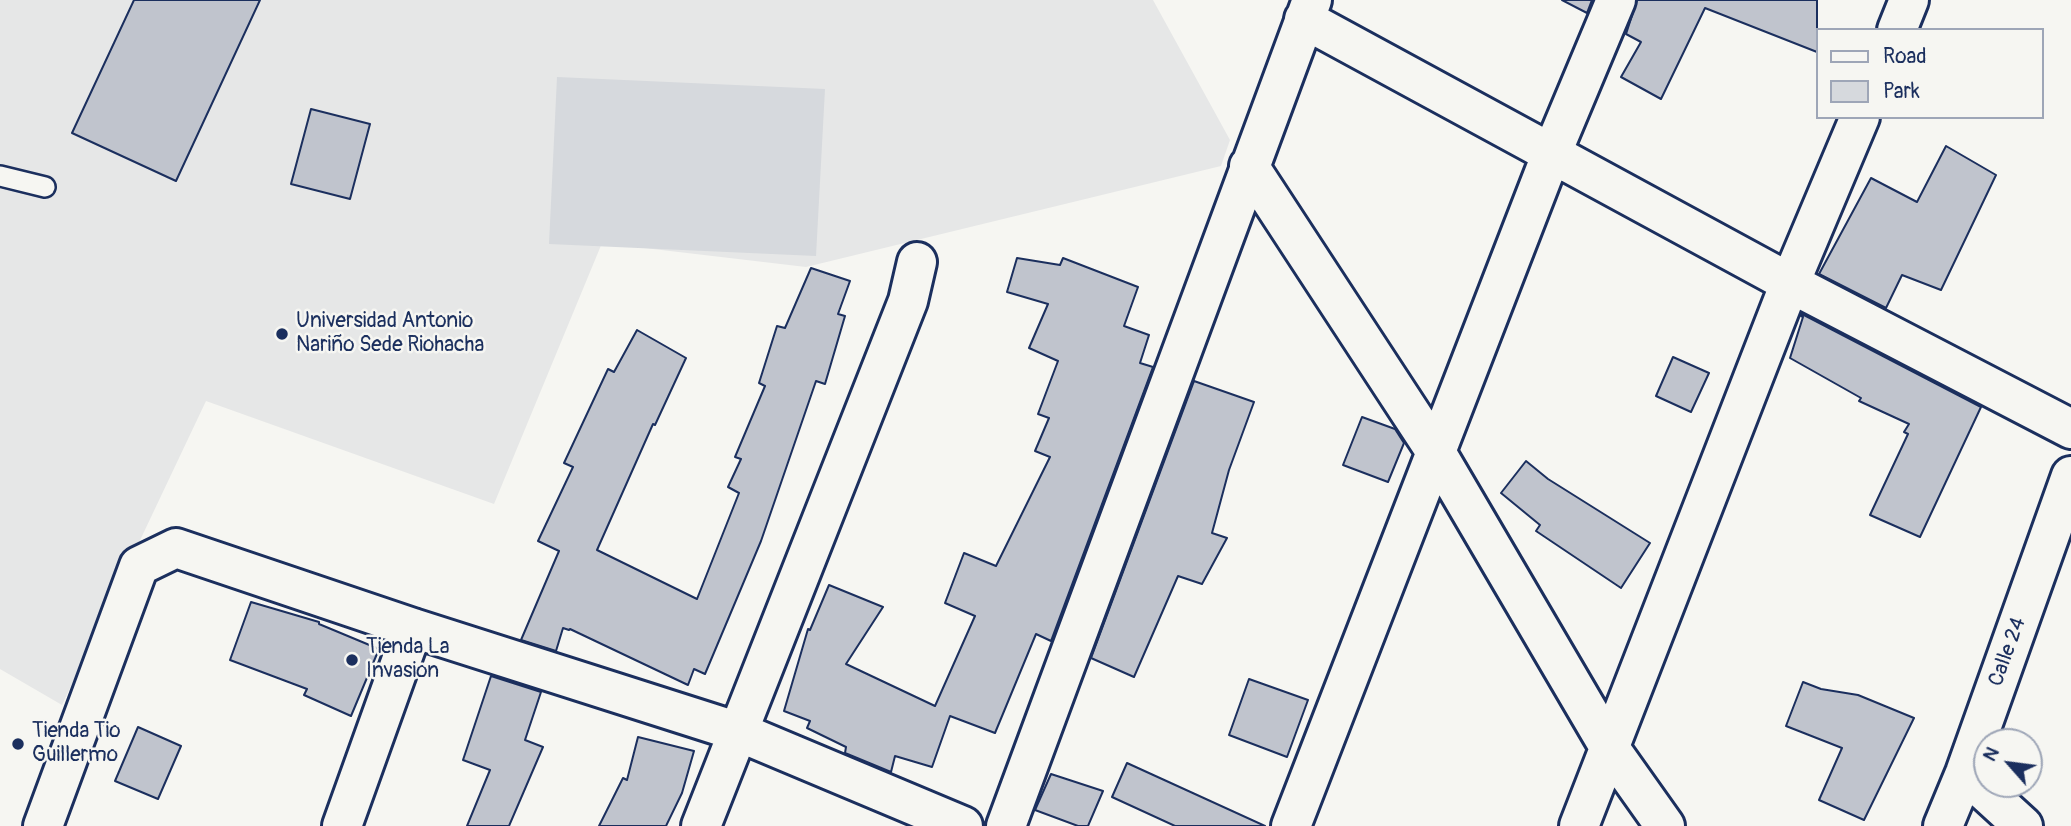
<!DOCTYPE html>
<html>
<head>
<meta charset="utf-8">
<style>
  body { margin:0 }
  #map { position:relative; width:2071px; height:826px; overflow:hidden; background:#f6f6f2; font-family:Pangolin,sans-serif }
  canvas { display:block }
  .legend { position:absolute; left:1816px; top:28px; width:228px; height:91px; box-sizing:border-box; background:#f6f6f2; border:2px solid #9ea6b7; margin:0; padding:9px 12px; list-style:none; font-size:21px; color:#1b2f5e }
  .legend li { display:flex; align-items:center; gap:14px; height:35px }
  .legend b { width:35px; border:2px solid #9ea6b7 }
  .north { position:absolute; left:1973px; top:728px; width:70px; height:70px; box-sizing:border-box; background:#f6f6f2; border:2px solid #9ea6b7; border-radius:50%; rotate:298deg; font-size:19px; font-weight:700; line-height:28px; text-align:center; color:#1b2f5e }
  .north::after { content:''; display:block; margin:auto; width:24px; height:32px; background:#1b2f5e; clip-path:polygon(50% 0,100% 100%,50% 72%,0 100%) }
</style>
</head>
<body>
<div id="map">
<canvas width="2071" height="826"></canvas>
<ul class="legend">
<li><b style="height:9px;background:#f6f6f2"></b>Road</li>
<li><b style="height:19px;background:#d6d9dd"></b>Park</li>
</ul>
<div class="north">N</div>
</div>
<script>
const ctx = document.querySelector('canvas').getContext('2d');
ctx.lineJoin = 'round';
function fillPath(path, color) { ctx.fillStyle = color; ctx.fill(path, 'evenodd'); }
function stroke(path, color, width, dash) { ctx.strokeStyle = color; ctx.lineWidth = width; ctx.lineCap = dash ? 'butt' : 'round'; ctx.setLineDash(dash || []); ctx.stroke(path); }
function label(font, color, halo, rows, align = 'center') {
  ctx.font = font + ' Pangolin,sans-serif'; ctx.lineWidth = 5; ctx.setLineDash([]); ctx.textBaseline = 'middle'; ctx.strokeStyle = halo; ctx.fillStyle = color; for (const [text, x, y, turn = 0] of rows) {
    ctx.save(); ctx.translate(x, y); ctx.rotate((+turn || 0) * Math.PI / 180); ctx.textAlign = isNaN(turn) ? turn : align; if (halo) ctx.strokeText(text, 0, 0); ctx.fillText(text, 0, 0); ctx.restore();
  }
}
fillPath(new Path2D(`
  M 0,0 L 1153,0 L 1230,140 L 1221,166 L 806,267 L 602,243 L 494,504 L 206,401 L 62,705 L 0,669 Z`), '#e6e7e7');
fillPath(new Path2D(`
  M 557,77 L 825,89 L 816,256 L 549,244 Z`), '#d6d9dd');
const building = new Path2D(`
  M 134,0 L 260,0 L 176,181 L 72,133 Z
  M 1562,0 L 1592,0 L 1587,13 Z
  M 1637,0 L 1817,0 L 1817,52 L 1705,8 L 1661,99 L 1621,77 L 1641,42 L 1626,34 Z
  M 311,109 L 370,124 L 350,199 L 291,184 Z
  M 1946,146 L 1996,175 L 1941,290 L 1902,275 L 1886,308 L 1819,274 L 1871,178 L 1917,202 Z
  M 1017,258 L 1060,265 L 1063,258 L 1138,287 L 1124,326 L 1149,335 L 1140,363 L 1153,367 L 1051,641 L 1036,634 L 995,733 L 950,716 L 932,767 L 895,756 L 891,772 L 845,753 L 846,747 L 807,728 L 810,721 L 784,711 L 808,629 L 810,630 L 829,585 L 883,607 L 846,664 L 935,706 L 975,616 L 945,603 L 964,553 L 996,566 L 1050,457 L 1035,451 L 1049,418 L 1038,414 L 1058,361 L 1029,348 L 1048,304 L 1007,292 Z
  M 811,268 L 850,281 L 838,314 L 845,316 L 825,384 L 816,381 L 761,541 L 705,674 L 694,669 L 688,685 L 570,629 L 569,630 L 563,628 L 556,651 L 521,640 L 559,551 L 538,541 L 573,467 L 564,463 L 608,369 L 614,372 L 637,330 L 686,358 L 655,425 L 653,424 L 597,550 L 697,599 L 739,493 L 728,487 L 741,459 L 735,457 L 765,386 L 759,383 L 777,326 L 785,328 Z
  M 1802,314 L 1981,407 L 1920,537 L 1870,515 L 1908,434 L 1904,432 L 1909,424 L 1859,401 L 1861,398 L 1790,358 L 1803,317 L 1801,316 Z
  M 1673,357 L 1709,373 L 1691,412 L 1656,396 Z
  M 1194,381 L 1254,402 L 1229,470 L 1212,533 L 1227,538 L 1202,584 L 1178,576 L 1134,677 L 1091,658 Z
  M 1362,417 L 1395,429 L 1404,443 L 1388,482 L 1343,465 Z
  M 1526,461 L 1548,479 L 1650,543 L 1621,588 L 1536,531 L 1540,525 L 1501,493 Z
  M 251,602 L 319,622 L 319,624 L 379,649 L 351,716 L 304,695 L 307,689 L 230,660 Z
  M 491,676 L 541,692 L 525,740 L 543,747 L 509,826 L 467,826 L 490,770 L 463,760 Z
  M 1249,679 L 1308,700 L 1287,757 L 1229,735 Z
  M 1803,682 L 1821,689 L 1858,695 L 1914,718 L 1864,820 L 1819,800 L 1842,748 L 1786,726 Z
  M 138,727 L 181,746 L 158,799 L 115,781 Z
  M 638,737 L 694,751 L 682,793 L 666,826 L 599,826 L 623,778 L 627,780 Z
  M 1127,763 L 1265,826 L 1175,826 L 1112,797 Z
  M 1051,774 L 1103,791 L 1088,826 L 1078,826 L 1035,810 Z`);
fillPath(building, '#c0c4cd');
stroke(building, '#1b2f5e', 2);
const lane = new Path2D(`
  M 0,176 L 45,187`);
const street = new Path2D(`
  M 1304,19 L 1790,283 L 2071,429
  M 1897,30 L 1909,0
  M 1249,166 L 1436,452 L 1609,747 L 1665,826
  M 1965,773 L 2023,826
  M 43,826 L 139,566 L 176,548 L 413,628 L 739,732 L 963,826
  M 342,826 L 413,628
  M 701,826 L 908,301 L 917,262
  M 1006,826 L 1312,0
  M 1291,826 L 1551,155 L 1616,0
  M 1579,826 L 1790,283 L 1860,117
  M 1943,826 L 1965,773 L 2071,476`);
stroke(lane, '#1b2f5e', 24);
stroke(street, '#1b2f5e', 44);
stroke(lane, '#f6f6f2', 19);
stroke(street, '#f6f6f2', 38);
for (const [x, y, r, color] of [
  [282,334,7,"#1b2f5e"],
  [352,660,7,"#1b2f5e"],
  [18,744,7,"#1b2f5e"]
]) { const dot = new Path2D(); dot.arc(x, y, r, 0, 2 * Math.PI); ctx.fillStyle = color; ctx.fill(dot); stroke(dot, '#f6f6f2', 2.5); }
label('21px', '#1b2f5e', '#f6f6f2', [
  ["Universidad Antonio",296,322],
  ["Nariño Sede Riohacha",296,346],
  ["Tienda La",366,648],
  ["Invasion",366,672],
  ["Tienda Tio",32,732],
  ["Guillermo",32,756]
], 'left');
label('21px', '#1b2f5e', '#f6f6f2', [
  ["Calle 24",2008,652,-70]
]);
</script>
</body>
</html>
